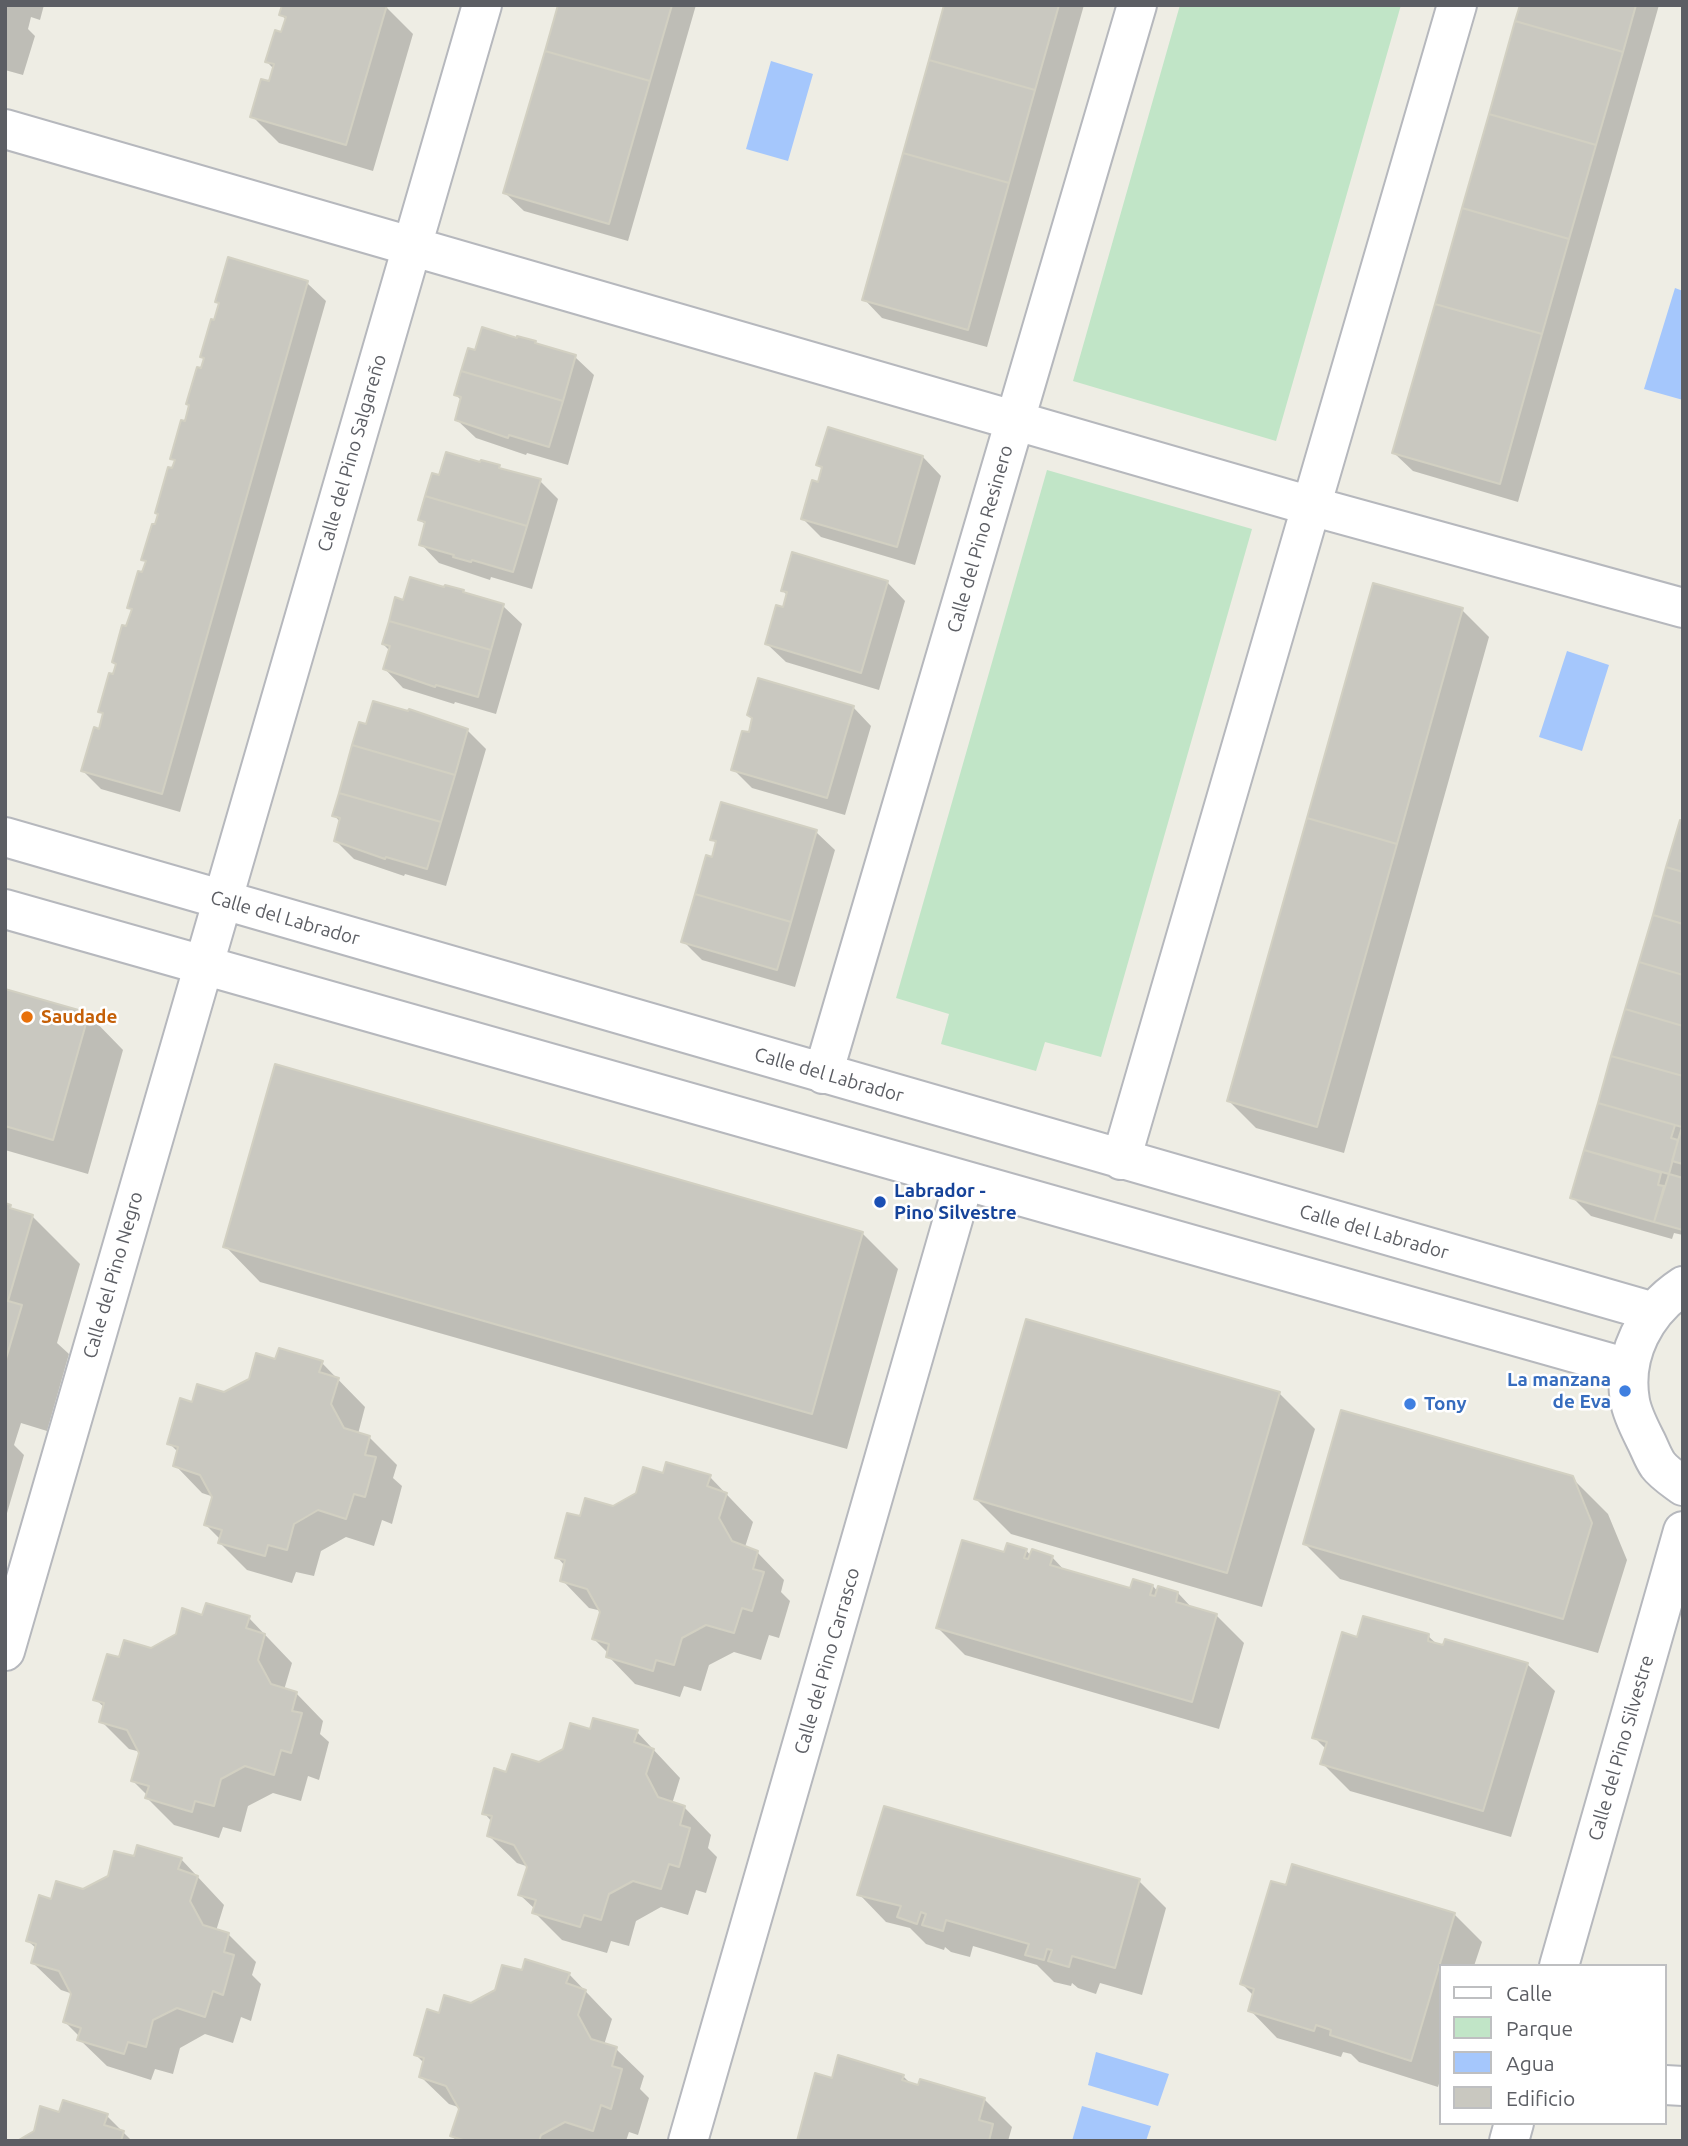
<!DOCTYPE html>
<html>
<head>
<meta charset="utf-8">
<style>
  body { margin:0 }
  #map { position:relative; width:1688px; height:2146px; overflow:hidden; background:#eeede4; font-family:Ubuntu,sans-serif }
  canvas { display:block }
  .frame { position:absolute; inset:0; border:7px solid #5c5e64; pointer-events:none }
  .legend { position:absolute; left:1439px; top:1964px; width:228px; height:161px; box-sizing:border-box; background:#fff; border:2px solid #bebfc1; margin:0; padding:9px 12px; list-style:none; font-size:21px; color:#5c5e64 }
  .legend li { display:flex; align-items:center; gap:14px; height:35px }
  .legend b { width:35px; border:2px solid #bebfc1 }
</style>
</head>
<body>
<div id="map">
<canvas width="1688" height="2146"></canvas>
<div class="frame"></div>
<ul class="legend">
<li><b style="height:9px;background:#fff"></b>Calle</li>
<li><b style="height:19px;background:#c1e5c7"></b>Parque</li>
<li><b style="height:19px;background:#a5c7fc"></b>Agua</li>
<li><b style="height:19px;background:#c9c8c0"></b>Edificio</li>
</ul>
</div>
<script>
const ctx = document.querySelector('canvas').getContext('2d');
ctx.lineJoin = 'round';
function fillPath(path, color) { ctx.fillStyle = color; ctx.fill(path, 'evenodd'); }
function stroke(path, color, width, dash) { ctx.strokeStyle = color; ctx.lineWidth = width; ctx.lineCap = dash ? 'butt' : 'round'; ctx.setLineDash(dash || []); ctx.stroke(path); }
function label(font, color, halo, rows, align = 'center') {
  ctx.font = font + ' Ubuntu,sans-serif'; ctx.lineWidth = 5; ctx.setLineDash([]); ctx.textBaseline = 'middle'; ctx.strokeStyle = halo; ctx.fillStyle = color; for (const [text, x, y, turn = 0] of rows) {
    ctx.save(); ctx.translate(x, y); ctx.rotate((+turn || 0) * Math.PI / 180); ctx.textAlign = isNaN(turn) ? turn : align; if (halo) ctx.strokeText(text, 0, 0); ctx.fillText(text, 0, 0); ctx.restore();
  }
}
fillPath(new Path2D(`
  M 1180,5 L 1401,5 L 1276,441 L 1073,381 Z
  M 1047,470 L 1252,529 L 1101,1057 L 1045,1042 L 1036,1071 L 941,1044 L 949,1014 L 896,998 Z`), '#c1e5c7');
fillPath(new Path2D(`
  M 771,61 L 813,74 L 788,161 L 746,149 Z
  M 1675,288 L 1683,291 L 1683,400 L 1644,389 Z
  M 1567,651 L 1609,665 L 1582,751 L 1539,737 Z
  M 1096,2052 L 1169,2074 L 1158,2106 L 1088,2085 Z
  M 1082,2106 L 1151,2126 L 1146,2141 L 1072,2141 Z`), '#a5c7fc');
fillPath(new Path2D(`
  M 5,5 L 44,5 L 40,20 L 31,17 L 28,29 L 35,36 L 23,75 L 5,70 Z
  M 560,5 L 696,5 L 628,241 L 524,211 L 505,193 Z
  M 946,5 L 1084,5 L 987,347 L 882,318 L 864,299 Z
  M 1522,5 L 1659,5 L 1518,502 L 1413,471 L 1394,453 Z
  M 386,7 L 413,34 L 373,171 L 279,143 L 252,116 L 270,83 L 274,69 L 267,62 L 286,20 L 281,14 Z
  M 307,283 L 326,301 L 180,812 L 101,789 L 83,771 L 100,731 L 104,715 L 100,711 L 114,677 L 117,665 L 114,662 L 133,611 L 129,608 L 147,563 L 143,559 L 176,462 L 172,458 L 187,423 L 206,360 L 202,356 L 220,304 L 217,302 Z
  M 519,340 L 535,342 L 539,346 L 575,357 L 594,375 L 568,465 L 527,453 L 526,455 L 476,438 L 457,420 L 462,401 L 456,395 Z
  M 923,457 L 941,476 L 915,565 L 821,537 L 803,519 L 823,470 L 818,464 Z
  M 499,467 L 502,471 L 540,481 L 558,499 L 532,589 L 491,577 L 490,580 L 439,563 L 421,544 L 426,525 L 420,520 L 440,478 Z
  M 887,582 L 905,601 L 879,690 L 786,662 L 767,644 L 784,609 L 788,596 L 782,590 Z
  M 445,589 L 463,592 L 466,595 L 503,606 L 522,624 L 496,714 L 455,702 L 454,704 L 403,688 L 385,669 L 390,651 L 383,644 L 404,602 Z
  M 1462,610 L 1489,637 L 1344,1153 L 1256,1128 L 1229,1101 Z
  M 853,707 L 871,726 L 845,815 L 752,788 L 733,769 L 750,735 L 754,720 L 749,715 Z
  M 467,730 L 486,749 L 446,886 L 405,874 L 404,876 L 354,859 L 336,841 L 340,822 L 334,815 Z
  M 1683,815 L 1683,1235 L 1674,1233 L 1672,1239 L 1591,1216 L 1572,1197 Z
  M 816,832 L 835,850 L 795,987 L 702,960 L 683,941 L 717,844 L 712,839 Z
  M 5,991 L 88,1014 L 123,1050 L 88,1174 L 5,1150 Z
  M 5,1205 L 16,1212 L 32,1216 L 80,1264 L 57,1343 L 69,1354 L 47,1431 L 21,1423 L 14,1445 L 24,1455 L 5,1520 Z
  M 862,1233 L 898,1269 L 847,1449 L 260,1282 L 225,1246 Z
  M 276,1361 L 322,1363 L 365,1407 L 358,1434 L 369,1437 L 397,1465 L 393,1478 L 402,1486 L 392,1524 L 382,1520 L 374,1546 L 346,1537 L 321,1551 L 314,1576 L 296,1572 L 292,1583 L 247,1570 L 220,1543 L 221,1540 L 206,1525 L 214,1497 L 202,1493 L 175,1465 L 178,1452 L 169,1443 L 193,1404 L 225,1394 L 250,1380 Z
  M 1279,1393 L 1315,1429 L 1262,1607 L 1011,1534 L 976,1499 Z
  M 664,1475 L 710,1477 L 753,1522 L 745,1547 L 757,1552 L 784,1580 L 781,1592 L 790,1601 L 779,1638 L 769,1635 L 761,1660 L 734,1652 L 709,1665 L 701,1691 L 684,1686 L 680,1697 L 635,1684 L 608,1656 L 608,1653 L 594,1639 L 602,1611 L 589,1608 L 562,1580 L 565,1566 L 557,1557 L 581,1518 L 613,1508 Z
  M 1572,1478 L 1608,1514 L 1627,1560 L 1598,1653 L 1340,1579 L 1305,1544 Z
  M 1026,1550 L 1031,1556 L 1052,1557 L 1066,1572 L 1131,1590 L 1153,1586 L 1158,1592 L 1178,1593 L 1192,1608 L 1216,1615 L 1244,1643 L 1219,1729 L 965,1655 L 938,1628 L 1005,1554 Z
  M 203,1617 L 249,1618 L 292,1663 L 284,1690 L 296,1693 L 323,1721 L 320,1734 L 329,1742 L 319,1780 L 308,1776 L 301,1801 L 273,1793 L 248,1806 L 241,1832 L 223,1827 L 219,1838 L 174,1825 L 147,1798 L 148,1796 L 133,1781 L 141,1752 L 129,1749 L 101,1721 L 105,1708 L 95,1699 L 120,1659 L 151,1650 L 177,1635 Z
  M 1428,1636 L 1438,1645 L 1527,1664 L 1555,1691 L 1511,1837 L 1350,1791 L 1322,1763 L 1327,1750 L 1314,1737 L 1358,1640 Z
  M 591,1731 L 637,1732 L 680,1778 L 672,1804 L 684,1807 L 711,1835 L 708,1848 L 717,1857 L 706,1893 L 696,1890 L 688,1915 L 661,1907 L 636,1921 L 629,1946 L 611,1941 L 607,1953 L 562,1940 L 534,1912 L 535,1909 L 520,1895 L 529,1867 L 517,1863 L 489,1836 L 492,1822 L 484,1813 L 507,1774 L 539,1764 Z
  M 135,1858 L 181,1859 L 224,1905 L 216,1931 L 228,1934 L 256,1962 L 252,1975 L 261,1984 L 251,2021 L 241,2017 L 233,2043 L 205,2034 L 180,2048 L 173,2074 L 155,2069 L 151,2080 L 107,2066 L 79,2039 L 80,2037 L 65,2022 L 73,1994 L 61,1990 L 33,1963 L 37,1949 L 28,1941 L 52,1901 L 83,1891 L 109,1877 Z
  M 1139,1881 L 1166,1908 L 1142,1995 L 1100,1983 L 1096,1994 L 1078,1988 L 1072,1983 L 1071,1986 L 1054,1982 L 1037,1965 L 973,1946 L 970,1957 L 951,1952 L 945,1947 L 944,1950 L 926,1944 L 910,1928 L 886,1922 L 859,1894 Z
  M 1287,1888 L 1454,1914 L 1482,1942 L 1474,1966 L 1441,1966 L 1441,2077 L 1438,2087 L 1359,2062 L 1351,2054 L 1343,2052 L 1341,2057 L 1277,2038 L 1250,2010 L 1254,1996 L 1242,1984 Z
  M 523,1972 L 569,1974 L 612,2019 L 604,2045 L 616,2049 L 644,2076 L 640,2089 L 649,2098 L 638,2135 L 629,2132 L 626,2141 L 457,2141 L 452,2136 L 461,2108 L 449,2104 L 421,2077 L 424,2063 L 416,2055 L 440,2016 L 472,2005 Z
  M 903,2076 L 912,2085 L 919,2087 L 921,2081 L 985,2100 L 1012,2127 L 1008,2141 L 799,2141 L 833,2080 Z
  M 61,2114 L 107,2116 L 132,2141 L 21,2141 Z`), '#0003');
const building = new Path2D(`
  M 282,5 L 387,5 L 346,145 L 250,117 L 261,79 L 269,81 L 274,64 L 265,62 L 275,30 L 281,32 L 286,17 L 279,15 Z
  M 558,5 L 672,5 L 650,81 L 545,51 Z
  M 944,5 L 1059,5 L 1035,90 L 929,60 Z
  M 1520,5 L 1636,5 L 1623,52 L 1515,21 Z
  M 1515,21 L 1623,52 L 1596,145 L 1489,114 Z
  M 545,51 L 650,81 L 609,224 L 503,193 Z
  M 929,60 L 1035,90 L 1009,183 L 903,153 Z
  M 1489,114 L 1596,145 L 1569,239 L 1462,208 Z
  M 903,153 L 1009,183 L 968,330 L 862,300 Z
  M 1462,208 L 1569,239 L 1542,334 L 1435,304 Z
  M 228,257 L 308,281 L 162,794 L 81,771 L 94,727 L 99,729 L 103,713 L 98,712 L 109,673 L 113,674 L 116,664 L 112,662 L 122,625 L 126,626 L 132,609 L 127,608 L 138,571 L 142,572 L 146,561 L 141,560 L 152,524 L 155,524 L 158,514 L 155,513 L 168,467 L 172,468 L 175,460 L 170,459 L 181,420 L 185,421 L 189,405 L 186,404 L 197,367 L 201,368 L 204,358 L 200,357 L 211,319 L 214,320 L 219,303 L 215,302 Z
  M 1435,304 L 1542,334 L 1500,484 L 1392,453 Z
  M 482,327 L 517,338 L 517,336 L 536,341 L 535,343 L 576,355 L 563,401 L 461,371 L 468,348 L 475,350 Z
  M 461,371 L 563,401 L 549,447 L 509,435 L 508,438 L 455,420 L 461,397 L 454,395 Z
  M 828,427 L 923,456 L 897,547 L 801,519 L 812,480 L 818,482 L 822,467 L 816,465 Z
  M 446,452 L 480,462 L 481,460 L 500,465 L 499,468 L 541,479 L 527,526 L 425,496 L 432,473 L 439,475 Z
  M 425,496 L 527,526 L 513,572 L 472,560 L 471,562 L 453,557 L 454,555 L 419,545 L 425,522 L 418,520 Z
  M 792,552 L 888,581 L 861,673 L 765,644 L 776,605 L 783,607 L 787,592 L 781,591 Z
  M 410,577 L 444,587 L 445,585 L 464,590 L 463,592 L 504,604 L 491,650 L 389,621 L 395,597 L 403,600 Z
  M 1373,583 L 1463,608 L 1397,844 L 1307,818 Z
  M 389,621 L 491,650 L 478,697 L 436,685 L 435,687 L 383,669 L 390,646 L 382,644 Z
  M 758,678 L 854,706 L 827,798 L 731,770 L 742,731 L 749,732 L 752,718 L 747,715 Z
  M 373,701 L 408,711 L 409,709 L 468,729 L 455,775 L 352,745 L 359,722 L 366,724 Z
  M 352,745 L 455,775 L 441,822 L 339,793 Z
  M 339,793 L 441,822 L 427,869 L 386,857 L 385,859 L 334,841 L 340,818 L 332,816 Z
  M 721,802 L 817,830 L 791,922 L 695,894 L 706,855 L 712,857 L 716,841 L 710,840 Z
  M 1307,818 L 1397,844 L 1317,1127 L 1227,1101 Z
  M 1680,820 L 1683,821 L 1683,872 L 1666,867 Z
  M 1666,867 L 1683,872 L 1683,924 L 1653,915 Z
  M 695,894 L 791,922 L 777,970 L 681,942 Z
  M 1653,915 L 1683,924 L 1683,975 L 1639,962 Z
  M 1639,962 L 1683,975 L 1683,1026 L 1625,1009 Z
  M 5,989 L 89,1013 L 53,1140 L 5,1126 Z
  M 1625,1009 L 1683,1026 L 1683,1076 L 1611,1056 Z
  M 1611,1056 L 1683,1076 L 1682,1127 L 1598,1103 Z
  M 275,1064 L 863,1232 L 812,1414 L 223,1247 Z
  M 1598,1103 L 1675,1125 L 1671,1138 L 1678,1140 L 1669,1174 L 1584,1150 Z
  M 1682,1127 L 1683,1128 L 1683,1164 L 1672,1161 Z
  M 1584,1150 L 1661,1173 L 1658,1185 L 1664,1186 L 1654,1222 L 1570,1198 Z
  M 1669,1174 L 1683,1178 L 1683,1230 L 1654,1222 Z
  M 5,1203 L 11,1205 L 10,1208 L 33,1215 L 8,1301 L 22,1305 L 5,1362 Z
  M 1026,1319 L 1280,1392 L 1227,1573 L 974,1499 Z
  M 279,1348 L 323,1361 L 319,1372 L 339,1378 L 331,1404 L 344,1428 L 370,1436 L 365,1455 L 376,1457 L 365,1497 L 354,1494 L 346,1519 L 318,1510 L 294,1524 L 287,1550 L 268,1545 L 265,1556 L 218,1543 L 222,1530 L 204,1525 L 212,1497 L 200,1475 L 173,1466 L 178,1447 L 167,1444 L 180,1398 L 192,1402 L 197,1384 L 224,1392 L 249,1379 L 256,1353 L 275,1359 Z
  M 1341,1410 L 1573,1476 L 1592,1523 L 1563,1619 L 1303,1544 Z
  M 666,1462 L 711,1475 L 707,1486 L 727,1493 L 719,1518 L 732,1541 L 758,1551 L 753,1569 L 764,1572 L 752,1611 L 742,1608 L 734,1633 L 706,1625 L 682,1638 L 674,1665 L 656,1660 L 653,1671 L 606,1657 L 609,1644 L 592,1639 L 600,1612 L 587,1589 L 560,1581 L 565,1560 L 555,1558 L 567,1513 L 580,1516 L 585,1498 L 613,1506 L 636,1493 L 643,1467 L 663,1473 Z
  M 962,1540 L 1004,1552 L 1007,1543 L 1027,1549 L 1024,1558 L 1028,1559 L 1032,1549 L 1053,1556 L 1050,1565 L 1130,1588 L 1133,1579 L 1153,1585 L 1150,1595 L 1155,1596 L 1158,1586 L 1178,1592 L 1176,1602 L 1217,1614 L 1192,1702 L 936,1628 Z
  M 206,1603 L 250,1616 L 246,1628 L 265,1634 L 258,1660 L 271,1684 L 297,1692 L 292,1711 L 302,1713 L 291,1753 L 281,1750 L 274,1775 L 245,1766 L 221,1779 L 214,1806 L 195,1801 L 192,1812 L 145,1798 L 149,1786 L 131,1781 L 139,1753 L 127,1730 L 99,1722 L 104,1703 L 93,1700 L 107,1654 L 119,1657 L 124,1640 L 151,1648 L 176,1634 L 182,1608 L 202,1615 Z
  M 1363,1616 L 1429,1634 L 1428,1641 L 1443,1645 L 1445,1639 L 1528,1663 L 1483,1811 L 1320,1764 L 1327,1742 L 1312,1738 L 1342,1632 L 1357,1637 Z
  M 593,1718 L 638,1730 L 634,1742 L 654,1749 L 646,1774 L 658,1797 L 685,1806 L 680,1825 L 690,1828 L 679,1867 L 669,1864 L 661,1889 L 633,1881 L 609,1894 L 601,1920 L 584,1915 L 580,1927 L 532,1913 L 536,1900 L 518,1895 L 527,1867 L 514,1845 L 487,1836 L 492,1816 L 482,1814 L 494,1768 L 506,1772 L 512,1754 L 539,1762 L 563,1749 L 570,1723 L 590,1729 Z
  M 884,1806 L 1140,1879 L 1115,1968 L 1072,1956 L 1069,1967 L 1048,1961 L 1052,1950 L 1047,1949 L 1044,1960 L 1025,1955 L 1029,1944 L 946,1920 L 943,1931 L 922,1925 L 926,1914 L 921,1912 L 917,1924 L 897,1917 L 901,1906 L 857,1895 Z
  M 137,1845 L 182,1858 L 178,1869 L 198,1876 L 190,1901 L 203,1925 L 229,1933 L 224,1952 L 234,1955 L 223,1995 L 213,1991 L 205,2017 L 177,2008 L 153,2020 L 146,2047 L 128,2042 L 124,2054 L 77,2040 L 81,2028 L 63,2022 L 71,1994 L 59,1971 L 31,1963 L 36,1944 L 26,1941 L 39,1895 L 51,1899 L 56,1881 L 83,1889 L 108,1876 L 114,1851 L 134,1856 Z
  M 1292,1864 L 1455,1913 L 1411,2061 L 1330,2035 L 1331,2030 L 1316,2025 L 1314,2031 L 1248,2011 L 1254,1989 L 1240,1984 L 1271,1881 L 1286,1885 Z
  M 525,1959 L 570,1973 L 566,1983 L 586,1990 L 578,2015 L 591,2039 L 617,2047 L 612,2066 L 622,2069 L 611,2109 L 601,2105 L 593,2131 L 565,2122 L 541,2135 L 539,2141 L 466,2141 L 450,2136 L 459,2109 L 446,2086 L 419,2077 L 424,2058 L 414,2055 L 427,2009 L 439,2013 L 444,1995 L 471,2003 L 495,1990 L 502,1965 L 522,1970 Z
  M 838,2055 L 904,2075 L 902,2080 L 918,2085 L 920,2079 L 985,2098 L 979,2120 L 993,2124 L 989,2141 L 797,2141 L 815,2073 L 832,2078 Z
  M 63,2100 L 108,2114 L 104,2125 L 124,2131 L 121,2141 L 17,2141 L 34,2131 L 40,2106 L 59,2112 Z`);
fillPath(building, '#c9c8c0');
stroke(building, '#d2d0c2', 2);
const minor = new Path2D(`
  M 5,129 L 1311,506 L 1683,608
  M 5,837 L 1654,1312
  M 5,909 L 1628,1368
  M 823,1074 L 1137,5
  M 1121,1160 L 1457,5
  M 1683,1286 C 1645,1311 1622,1355 1630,1401 C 1632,1414 1640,1429 1646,1441 C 1650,1449 1653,1458 1658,1465 C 1664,1473 1675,1480 1683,1486
  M 5,1651 L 482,5
  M 1559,1966 L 1683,1531
  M 1665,2085 L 1683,2086
  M 688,2141 L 964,1181
  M 1509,2141 L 1514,2123`);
stroke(minor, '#b6b8bd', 42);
stroke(minor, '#fff', 38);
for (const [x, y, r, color] of [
  [27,1017,7,"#e8710a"],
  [880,1202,7,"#1a4fb4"],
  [1625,1391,7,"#3f7fe0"],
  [1410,1404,7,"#3f7fe0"]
]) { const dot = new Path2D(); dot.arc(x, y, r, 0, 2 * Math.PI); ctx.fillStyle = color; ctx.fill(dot); stroke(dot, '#fff', 2.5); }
label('19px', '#5c5e64', '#fff', [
  ["Calle del Pino Salgareño",352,453,-74],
  ["Calle del Pino Resinero",980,539,-74],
  ["Calle del Labrador",285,918,16],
  ["Calle del Labrador",829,1075,16],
  ["Calle del Labrador",1374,1232,16],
  ["Calle del Pino Negro",113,1275,-74],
  ["Calle del Pino Carrasco",827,1661,-74],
  ["Calle del Pino Silvestre",1621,1748,-74]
]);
label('bold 19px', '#c56008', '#fff', [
  ["Saudade",41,1017]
], 'left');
label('bold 19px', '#164399', '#fff', [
  ["Labrador -",894,1191],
  ["Pino Silvestre",894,1213]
], 'left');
label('bold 19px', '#366cbe', '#fff', [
  ["La manzana",1611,1380],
  ["de Eva",1611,1402],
  ["Tony",1424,1404,"left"]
], 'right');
</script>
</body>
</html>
